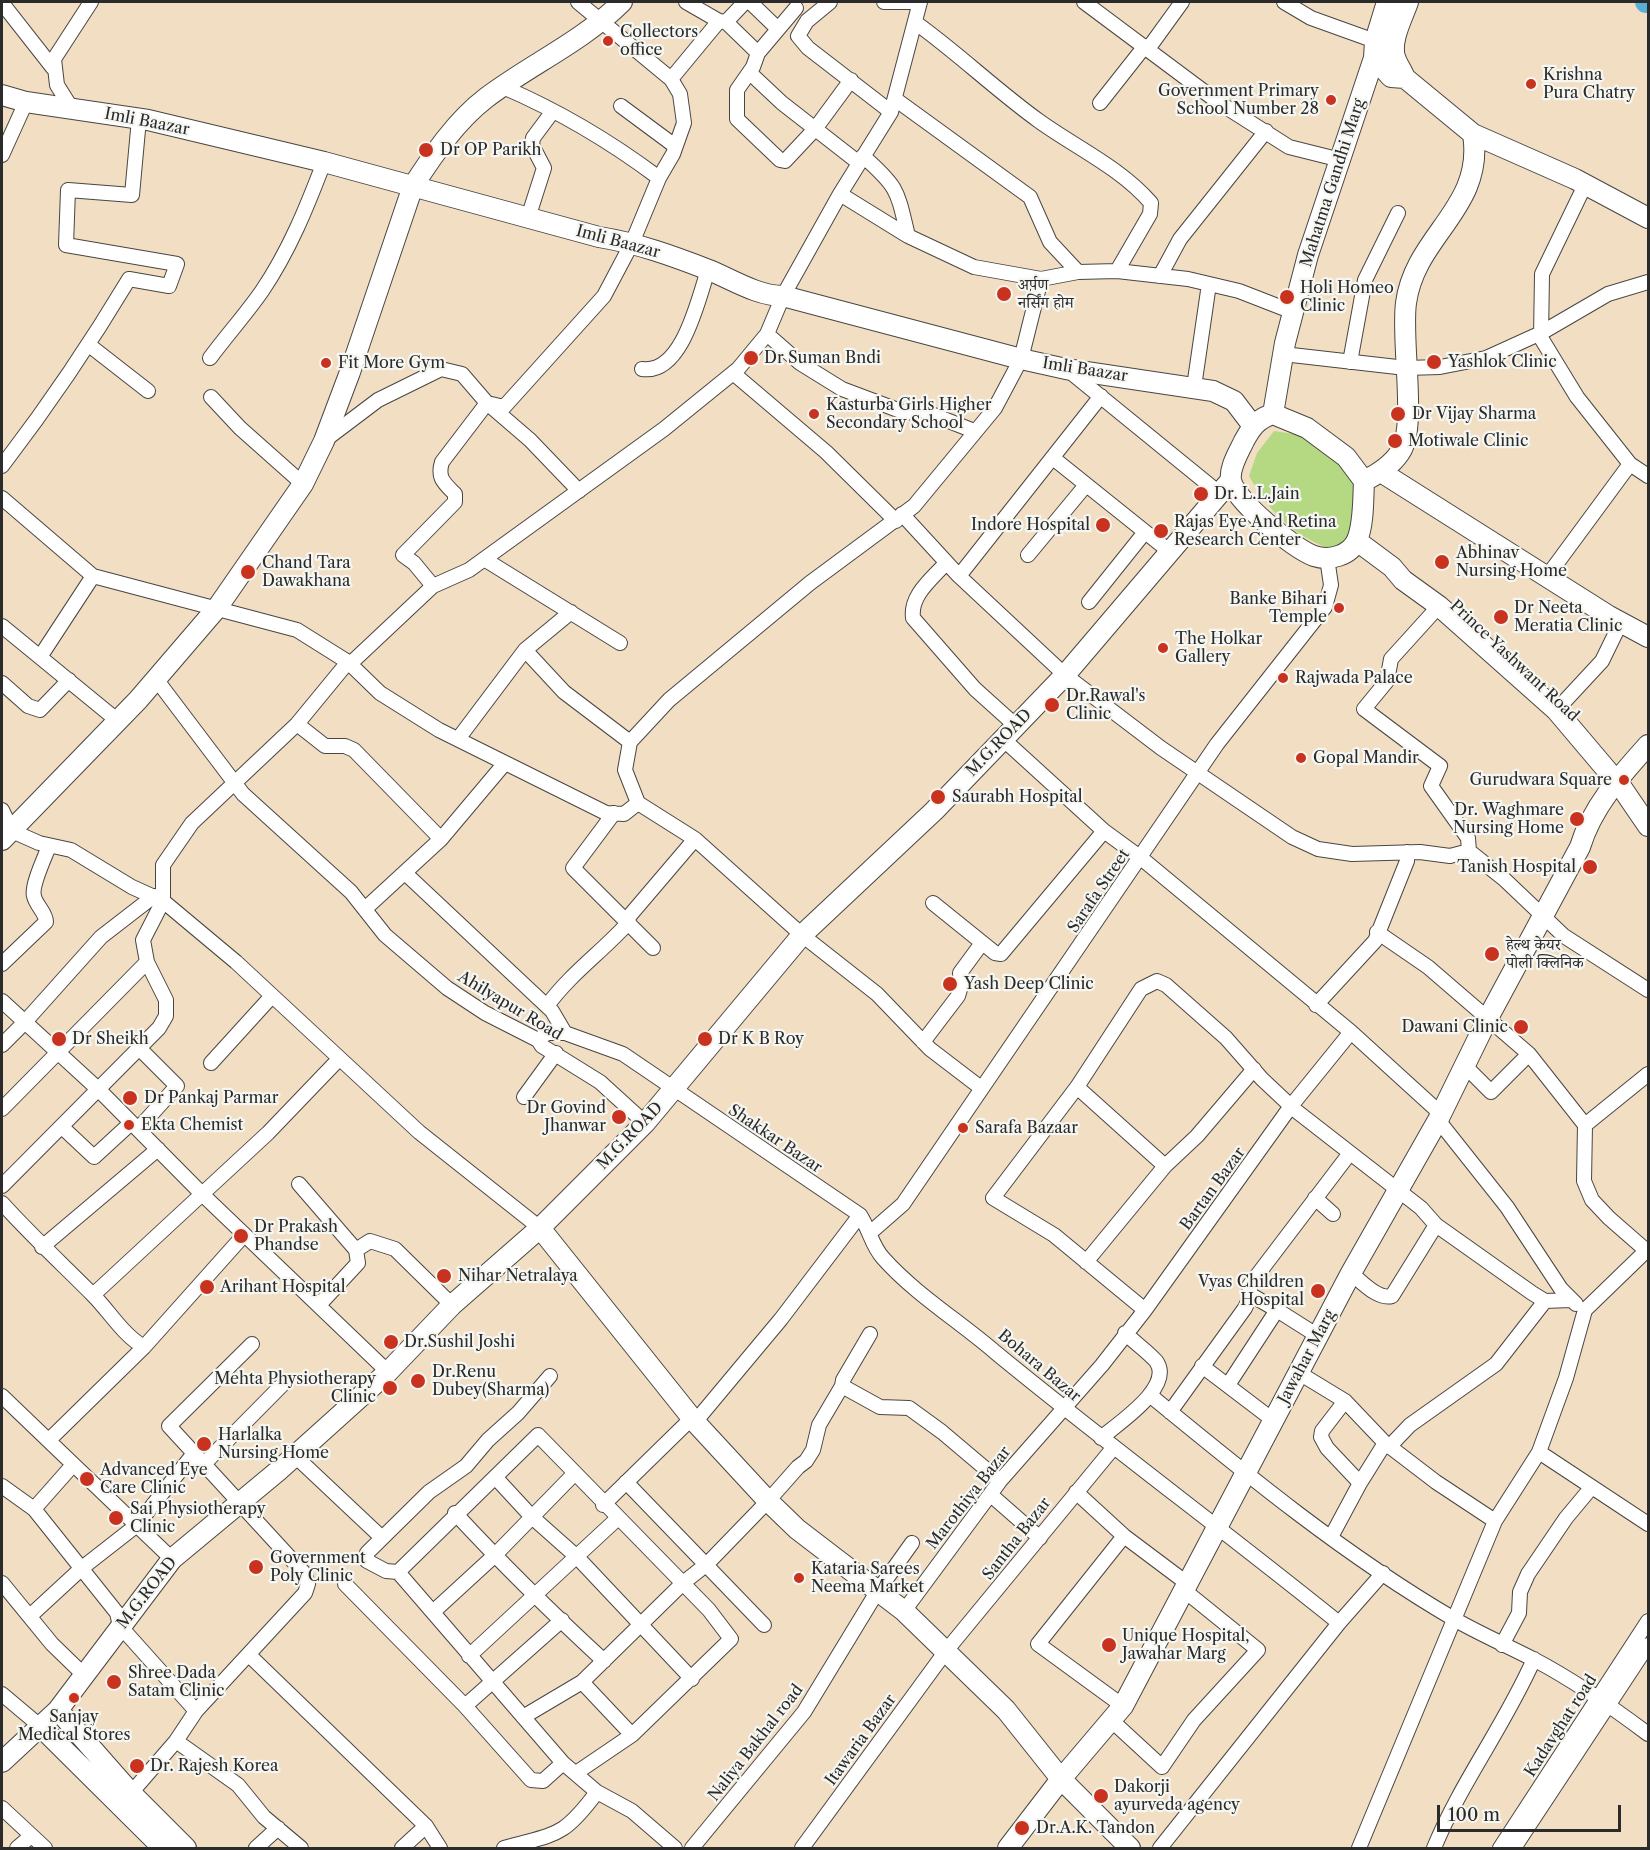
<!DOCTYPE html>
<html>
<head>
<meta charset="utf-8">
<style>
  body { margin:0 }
  #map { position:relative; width:1650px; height:1850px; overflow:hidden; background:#f2dec2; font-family:"Libre Caslon Text",serif }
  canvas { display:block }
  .frame { position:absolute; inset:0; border:3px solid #2b2b2b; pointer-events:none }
  .scale { position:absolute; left:1437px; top:1805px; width:184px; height:27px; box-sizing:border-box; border:3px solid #2b2b2b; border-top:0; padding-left:8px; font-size:18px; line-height:21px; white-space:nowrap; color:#2b2b2b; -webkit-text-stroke:4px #f6f6f2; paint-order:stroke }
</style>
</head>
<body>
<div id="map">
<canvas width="1650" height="1850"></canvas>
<div class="frame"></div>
<div class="scale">100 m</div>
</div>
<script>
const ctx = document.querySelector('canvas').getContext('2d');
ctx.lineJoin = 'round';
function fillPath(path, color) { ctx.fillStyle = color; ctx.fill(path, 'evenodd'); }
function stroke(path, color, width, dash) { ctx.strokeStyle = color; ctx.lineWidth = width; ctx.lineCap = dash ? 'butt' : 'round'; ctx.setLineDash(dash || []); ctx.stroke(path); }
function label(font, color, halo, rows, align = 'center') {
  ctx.font = font + ' "Libre Caslon Text","Noto Serif Devanagari",serif'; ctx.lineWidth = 4.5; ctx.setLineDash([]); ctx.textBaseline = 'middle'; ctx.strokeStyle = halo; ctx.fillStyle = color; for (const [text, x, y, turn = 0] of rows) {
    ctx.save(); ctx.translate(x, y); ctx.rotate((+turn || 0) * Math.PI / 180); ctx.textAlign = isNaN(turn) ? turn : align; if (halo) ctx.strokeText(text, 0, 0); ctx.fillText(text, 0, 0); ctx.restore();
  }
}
fillPath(new Path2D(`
  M 1274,431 L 1314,437 L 1352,475 L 1356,516 L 1349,539 L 1333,550 C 1293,536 1269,512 1249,476 L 1257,453 Z`), '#b4d982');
stroke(new Path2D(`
  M 1646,2 L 1648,2`), '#59b0d6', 22);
const street = new Path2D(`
  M 686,2 L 719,21
  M 750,2 L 778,29
  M 830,2 L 807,21 L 798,36 L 808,48 L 891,112
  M 884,2 L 912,2
  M 1084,2 L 1218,102 L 1289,147 L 1341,160
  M 1284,2 L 1311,18 L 1375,41
  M 2,3 L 53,68
  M 796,8 L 758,53 L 753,67 L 737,90 L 737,119 L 780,160 L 785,161 L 815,129 L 851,80
  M 726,22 L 758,53
  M 916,23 C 959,54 996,90 1039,121 C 1075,147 1121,168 1151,203 L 1150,214 L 1117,271
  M 1148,49 L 1182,2
  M 750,73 L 782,103 L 859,163
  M 671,79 L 719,21 L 726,22 L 745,2
  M 503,87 C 559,111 611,142 659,178
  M 895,99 L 1030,197 L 1050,242 L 1078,272
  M 1100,103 L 1145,46
  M 621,106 L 675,146
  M 72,109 L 57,85 L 54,59 L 91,2
  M 2,155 L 26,102
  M 863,156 C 899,188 897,190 908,236 L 974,267 L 1041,279 L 1078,272 L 1117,271 L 1188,279 L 1239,291 L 1293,312
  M 1585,185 L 1542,274 L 1541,338 L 1577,397 L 1630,464 L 1648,476
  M 840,194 L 908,236
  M 528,218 L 544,168 L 532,145 L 533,138 L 553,111
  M 1160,276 L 1180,239 L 1266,131
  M 767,334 L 800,363 L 842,389 L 906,413 L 921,410 L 974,431
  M 89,345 L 148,391
  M 1283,354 L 1406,368 L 1440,367 L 1486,358 L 1541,333 L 1608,294 L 1648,282
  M 210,358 C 227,335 246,314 262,291 C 289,251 307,207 324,162
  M 1350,362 L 1365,280 L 1398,213
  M 642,369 C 682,375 698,300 708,270
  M 1068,370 L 1219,493
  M 733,373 L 826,452 L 896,521
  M 1194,387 L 1209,284
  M 211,397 L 240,428 L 303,484
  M 325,440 L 378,400 L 441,369 L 462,374 L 487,403 L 530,440 L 579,491
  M 1053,458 L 1169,551
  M 2,466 C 48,406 90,344 129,279 L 169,286 L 177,264 L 66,245 L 68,190 L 132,195 L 139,119
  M 2,498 L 93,576 L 297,630 L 348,662 L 380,693 L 439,730 L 606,813 L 624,814 L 638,803
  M 902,514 L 959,576 L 1065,675 L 1161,748 L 1292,837 L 1318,849 L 1352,854 L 1420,852 L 1450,856 L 1469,851
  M 1028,555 L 1086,485
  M 484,559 L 620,643
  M 946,563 C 932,579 910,595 913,618 L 975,689 L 1015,725
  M 959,576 L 1101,396
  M 1546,578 L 1630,464
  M 433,586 L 414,563 L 403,555 L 455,502 L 455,494 C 444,483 437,478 442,462 L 487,403 L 504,407 L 604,296 L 632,243 L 659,178 L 673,154 L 684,123 L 680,94 L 671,79 L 578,2
  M 1089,602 L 1145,532
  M 1439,606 L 1391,659 L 1387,681 L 1364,709 L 1440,766 L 1431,786 L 1468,838 L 1469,851 L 1504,879 L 1564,936 L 1648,990
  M 2,626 L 118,721
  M 525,650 L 564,692 L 630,742
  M 40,657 L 93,576
  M 350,664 L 433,586 L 469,570 L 664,429 L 738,369 L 767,334 L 783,296 L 840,194 L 891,112 L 920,2
  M 156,679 L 243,794 L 351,892 L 385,935 L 447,988 L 485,1013 L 538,1040 L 542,1046 L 600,1082 L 645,1123
  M 2,683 L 28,706 L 40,710 L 69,680
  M 1563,703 L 1602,661 L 1621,622
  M 297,724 L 325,746 L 345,746 L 354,750 L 441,839
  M 458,739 L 525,650 L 571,612
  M 1003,739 L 1104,831 L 1141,858 L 1351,1032 L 1440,1113
  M 2,810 L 12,831 L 39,843 L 71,850 L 132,887 L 163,901 L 236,962 L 419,1132 L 540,1228
  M 614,813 L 573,868 L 653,948
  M 405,873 L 552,1011 L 565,1033
  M 933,903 L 995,953 L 1001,954 L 1104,831
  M 366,908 L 441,839 L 505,763
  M 626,920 L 695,839
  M 1377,932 L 1428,967 L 1529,1054 L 1585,1125 L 1584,1181 L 1592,1200 L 1609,1218 L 1648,1252
  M 2,964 L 46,922 C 46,912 36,906 34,896 C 31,886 45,857 49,846
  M 2,1001 L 99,1090 L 202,1194 L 388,1372
  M 1316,1005 L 1375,941 L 1407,861 L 1407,852
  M 547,1006 C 570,974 602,952 629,922
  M 538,1040 L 547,1033 L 565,1033 L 623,1054 L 860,1215 C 870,1231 872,1246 883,1258 C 915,1294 959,1321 995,1352 C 1108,1445 1225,1531 1339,1623
  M 923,1042 L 958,996 L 961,986 L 960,973 L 982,943
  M 2,1045 L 24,1023 L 101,937 L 154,896
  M 211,1063 L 271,997
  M 1465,1066 L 1491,1092 L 1529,1054
  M 1077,1087 L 1165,1166
  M 981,1088 L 930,1049 L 877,994 L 802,935 L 695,839 L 638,803 L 625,770 L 630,742 L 669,700 L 810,583 L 914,506 L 995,408 L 1021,359 L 1041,279
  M 524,1097 L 556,1053
  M 2,1109 L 147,962
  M 1438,1120 L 1507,1207 L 1561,1289 L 1576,1304
  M 1585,1125 L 1648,1074
  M 62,1127 L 94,1157 L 131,1123
  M 138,1129 L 177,1086 L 140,1049
  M 299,1184 L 356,1250 L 358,1263 L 319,1305
  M 2,1186 L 159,1028 L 166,1016 L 166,1000 L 147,962 L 143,940 L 163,901 L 163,865 L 192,823 L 297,724 L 348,662
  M 1315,1198 L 1333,1214
  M 2,1203 C 31,1235 62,1264 93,1295 C 110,1312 123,1335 144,1347
  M 871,1232 L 903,1204 L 1217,744 L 1325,607 L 1331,585 L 1327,558
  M 42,1247 L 158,1149
  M 356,1250 L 370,1241 L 395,1249 L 452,1305
  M 1086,1262 L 1165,1166 L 1197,1136 L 1254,1069
  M 1351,1273 C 1362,1282 1378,1300 1392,1296 L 1436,1225
  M 93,1295 L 268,1133 L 339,1059
  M 1145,1310 L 1054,1235 L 993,1198 L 1077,1087 L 1141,989 L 1157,981 L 1166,985 L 1226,1038 L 1262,1079 L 1295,1110 L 1421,1208 L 1436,1225 L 1532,1293 L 1545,1301 L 1570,1300
  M 1277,1310 L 1318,1336
  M 870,1334 L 843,1380 L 842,1386 L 880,1407 L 909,1408 L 942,1432 L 1000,1481
  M 1202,1366 L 1273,1420
  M 1299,1373 L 1345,1401 L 1385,1443 L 1436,1482 L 1495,1521
  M 550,1376 L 518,1413 L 488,1440 L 466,1466 L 429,1492 L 367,1553 L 367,1561 L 386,1571 L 398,1572 L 563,1763 L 597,1792 L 632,1811 L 675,1848
  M 1228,1385 L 1277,1310 L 1251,1295
  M 2,1396 L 172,1559
  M 1151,1396 C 1247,1475 1346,1556 1454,1619 C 1480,1634 1508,1646 1535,1660 C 1575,1681 1612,1707 1648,1734
  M 1345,1401 L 1322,1431 L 1321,1437 L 1327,1448 L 1360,1483 L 1385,1443
  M 1170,1412 L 1245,1308 L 1251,1295 L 1249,1286 L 1350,1153
  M 695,1422 L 781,1319 L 860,1215
  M 1101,1438 C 1117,1424 1175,1387 1156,1361 C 1147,1351 1134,1342 1125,1333
  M 49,1440 L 144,1347 L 244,1235
  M 1389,1447 L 1410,1425 L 1496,1364 L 1545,1301
  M 1539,1452 L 1648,1524
  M 294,1455 L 379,1535 L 380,1539
  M 205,1463 L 285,1382
  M 496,1478 L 532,1517 L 577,1557 L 692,1679
  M 626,1482 L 764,1625
  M 2,1486 L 34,1509 L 117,1613 L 120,1626 L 196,1711 L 176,1741 L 131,1793
  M 1076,1492 L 1124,1536 L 1188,1584
  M 991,1495 L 1040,1538
  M 603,1505 L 692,1418
  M 34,1509 L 72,1466
  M 455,1513 C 503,1565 552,1613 604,1661
  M 1331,1537 L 1360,1483
  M 398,1572 L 538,1435 L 709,1610 L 731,1639 L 632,1735 L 576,1773
  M 2,1583 L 52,1644 L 85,1676
  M 345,1584 L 465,1706 L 531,1780 L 543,1781 L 563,1763
  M 904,1611 L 1000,1481 L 1102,1365 L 1145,1310 L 1291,1106 L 1351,1032
  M 433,1612 L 494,1556 L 574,1474
  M 30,1616 L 82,1568 L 137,1525 L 195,1452
  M 1502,1645 L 1519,1613 L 1520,1592 L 1528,1574 L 1566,1518 L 1591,1488
  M 249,1655 L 426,1826 L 440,1848
  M 469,1656 L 618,1518
  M 582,1682 L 632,1735
  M 2,1694 L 40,1726
  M 465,1706 L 562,1620
  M 1123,1706 L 1038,1644 L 1124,1536
  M 196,1711 L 305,1593 L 308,1584 L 304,1573 L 169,1426 L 252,1344
  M 523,1717 L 582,1682 L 683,1583 L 707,1564 L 768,1501 L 798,1467 L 806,1461 L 813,1450 L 819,1425 L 842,1386
  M 1111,1720 L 1162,1767 L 1194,1720 L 1258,1650 L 1185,1591
  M 176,1741 L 238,1785 L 264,1817 L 301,1848
  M 2,1808 L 45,1848
  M 17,1848 L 31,1836
  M 256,1848 L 278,1828
  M 402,1848 L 426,1826
  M 504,1848 C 556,1833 562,1839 597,1792
  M 692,1848 L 804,1712 L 877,1592 L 912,1543
  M 802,1848 L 946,1651 L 1114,1447
  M 1160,1848 L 1339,1623 L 1383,1573
  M 1359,1848 L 1495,1521 L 1539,1452 L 1566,1378 L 1585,1310 L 1648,1249
  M 1434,1848 C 1461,1782 1505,1725 1534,1659
  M 1500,1848 L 1648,1621
  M 1514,1848 L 1648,1645`);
const secondary = new Path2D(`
  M 1387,2 L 1375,41 L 1374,58 L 1391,77 L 1405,78
  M 1408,2 C 1403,17 1390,40 1395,57 C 1397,64 1402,70 1405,78 L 1473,134 L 1575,179 L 1648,218
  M 2,95 L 26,102 L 148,120 L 324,162 L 599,237 C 637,243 673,256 709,270 C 733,280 758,296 783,296 L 1021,359 L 1066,369 L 1213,391 L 1234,401 L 1253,426
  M 1273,414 L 1307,428 L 1346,457 L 1364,481 C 1363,499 1364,524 1357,540 C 1350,556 1329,561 1314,556 C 1294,549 1234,500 1231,480 C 1229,467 1239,452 1244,441 C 1251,428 1258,418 1273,414 Z
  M 1273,414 L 1285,343 L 1308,255 L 1374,58
  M 1381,472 L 1609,616 L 1648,637
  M 1364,481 C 1378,474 1394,464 1402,449 C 1416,421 1401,339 1406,303 C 1415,235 1485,208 1473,134
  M 1357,541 L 1392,567 L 1403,580 L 1439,606 L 1556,710 L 1622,788 L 1648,826
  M 2,840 L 138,700 L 217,608 L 303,484 L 324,441 L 350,372 L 413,186 C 433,155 456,121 486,98 C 531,64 582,42 622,2
  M 540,1228 L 695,1422 L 768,1501 L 797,1529 L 904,1611 L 1006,1710 L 1061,1779 L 1130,1848
  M 58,1710 L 131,1793 L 186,1848
  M 40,1726 L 163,1848
  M 2,1762 L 58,1710 L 172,1559 L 278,1471 L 388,1372 L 452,1305 L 540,1228 L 645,1123 L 802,935 L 934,811 L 1065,675 L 1231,480
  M 1008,1848 L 1061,1779 L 1123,1706 L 1351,1273 L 1438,1120 L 1488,1018 L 1580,847 C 1592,807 1621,775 1648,745`);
stroke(street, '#494642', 16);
stroke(secondary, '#494642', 22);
stroke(street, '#fff', 14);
stroke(secondary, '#fff', 20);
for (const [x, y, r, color] of [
  [608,41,6,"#c8321e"],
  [1531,84,6,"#c8321e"],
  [1331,100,6,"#c8321e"],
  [426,150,8,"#c8321e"],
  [1004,294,8,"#c8321e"],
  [1287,297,8,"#c8321e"],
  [751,358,8,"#c8321e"],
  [1434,362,8,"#c8321e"],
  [326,363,6,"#c8321e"],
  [814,414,6,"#c8321e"],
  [1398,414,8,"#c8321e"],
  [1395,441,8,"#c8321e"],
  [1201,494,8,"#c8321e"],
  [1103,525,8,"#c8321e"],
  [1161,531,8,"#c8321e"],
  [1442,562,8,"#c8321e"],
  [248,572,8,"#c8321e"],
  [1339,608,6,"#c8321e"],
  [1501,617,8,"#c8321e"],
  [1163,648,6,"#c8321e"],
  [1283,678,6,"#c8321e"],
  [1052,705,8,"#c8321e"],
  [1301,758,6,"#c8321e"],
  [1624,780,6,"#c8321e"],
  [938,797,8,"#c8321e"],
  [1577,819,8,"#c8321e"],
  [1590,867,8,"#c8321e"],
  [1492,954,8,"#c8321e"],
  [950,984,8,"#c8321e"],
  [1521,1027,8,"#c8321e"],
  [59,1039,8,"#c8321e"],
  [705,1039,8,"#c8321e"],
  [130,1098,8,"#c8321e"],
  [619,1117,8,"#c8321e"],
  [129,1125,6,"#c8321e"],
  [963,1128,6,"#c8321e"],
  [241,1236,8,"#c8321e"],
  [444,1276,8,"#c8321e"],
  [207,1287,8,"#c8321e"],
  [1318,1291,8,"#c8321e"],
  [391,1342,8,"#c8321e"],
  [418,1381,8,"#c8321e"],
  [390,1388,8,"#c8321e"],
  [204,1444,8,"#c8321e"],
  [87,1479,8,"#c8321e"],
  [116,1518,8,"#c8321e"],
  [256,1567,8,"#c8321e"],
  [799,1578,6,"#c8321e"],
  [1109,1645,8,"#c8321e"],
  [114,1682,8,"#c8321e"],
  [74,1698,6,"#c8321e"],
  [137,1766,8,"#c8321e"],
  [1101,1796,8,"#c8321e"],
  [1022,1828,8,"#c8321e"]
]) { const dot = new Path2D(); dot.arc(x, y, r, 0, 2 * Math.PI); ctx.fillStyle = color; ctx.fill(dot); stroke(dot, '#f6f6f2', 2); }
label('16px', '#2b2b2b', '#f6f6f2', [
  ["Collectors",620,32],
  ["office",620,50],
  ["Krishna",1543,75],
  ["Pura Chatry",1543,93],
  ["Government Primary",1319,91,"right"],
  ["School Number 28",1319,109,"right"],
  ["Dr OP Parikh",440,150],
  ["अर्पण",1018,285],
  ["नर्सिंग होम",1018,303],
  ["Holi Homeo",1300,288],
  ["Clinic",1300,306],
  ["Dr Suman Bndi",764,358],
  ["Yashlok Clinic",1448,362],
  ["Fit More Gym",338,363],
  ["Kasturba Girls Higher",826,405],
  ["Secondary School",826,423],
  ["Dr Vijay Sharma",1412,414],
  ["Motiwale Clinic",1408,441],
  ["Dr. L.L.Jain",1214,494],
  ["Rajas Eye And Retina",1174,522],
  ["Research Center",1174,540],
  ["Indore Hospital",1090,525,"right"],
  ["Abhinav",1456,553],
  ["Nursing Home",1456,571],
  ["Chand Tara",262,563],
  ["Dawakhana",262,581],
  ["Banke Bihari",1327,599,"right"],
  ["Temple",1327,617,"right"],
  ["Dr Neeta",1514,608],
  ["Meratia Clinic",1514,626],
  ["The Holkar",1175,639],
  ["Gallery",1175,657],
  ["Rajwada Palace",1295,678],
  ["Dr.Rawal's",1066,696],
  ["Clinic",1066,714],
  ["Gopal Mandir",1313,758],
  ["Gurudwara Square",1612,780,"right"],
  ["Saurabh Hospital",952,797],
  ["Dr. Waghmare",1564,810,"right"],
  ["Nursing Home",1564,828,"right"],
  ["Tanish Hospital",1576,867,"right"],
  ["हेल्थ केयर",1506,945],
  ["पोली क्लिनिक",1506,963],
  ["Yash Deep Clinic",964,984],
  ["Dawani Clinic",1508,1027,"right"],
  ["Dr Sheikh",72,1039],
  ["Dr K B Roy",718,1039],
  ["Dr Pankaj Parmar",144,1098],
  ["Dr Govind",606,1108,"right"],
  ["Jhanwar",606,1126,"right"],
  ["Ekta Chemist",141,1125],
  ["Sarafa Bazaar",975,1128],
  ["Dr Prakash",254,1227],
  ["Phandse",254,1245],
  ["Nihar Netralaya",458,1276],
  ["Vyas Children",1304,1282,"right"],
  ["Hospital",1304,1300,"right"],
  ["Arihant Hospital",220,1287],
  ["Dr.Sushil Joshi",404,1342],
  ["Dr.Renu",432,1372],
  ["Dubey(Sharma)",432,1390],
  ["Mehta Physiotherapy",376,1379,"right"],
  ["Clinic",376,1397,"right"],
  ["Harlalka",218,1435],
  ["Nursing Home",218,1453],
  ["Advanced Eye",100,1470],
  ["Care Clinic",100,1488],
  ["Sai Physiotherapy",130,1509],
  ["Clinic",130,1527],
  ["Government",270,1558],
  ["Poly Clinic",270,1576],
  ["Kataria Sarees",811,1569],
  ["Neema Market",811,1587],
  ["Unique Hospital,",1122,1636],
  ["Jawahar Marg",1122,1654],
  ["Shree Dada",128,1673],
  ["Satam Clinic",128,1691],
  ["Sanjay",74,1717,"center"],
  ["Medical Stores",74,1735,"center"],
  ["Dr. Rajesh Korea",150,1766],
  ["Dakorji",1114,1787],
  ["ayurveda agency",1114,1805],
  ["Dr.A.K. Tandon",1036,1828]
], 'left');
label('16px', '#2b2b2b', '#f6f6f2', [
  ["Imli Baazar",147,122,11],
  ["Mahatma Gandhi Marg",1333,183,-72],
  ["Imli Baazar",618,242,15],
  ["Imli Baazar",1085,370,9],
  ["Prince Yashwant Road",1514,661,43],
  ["M.G.ROAD",999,743,-46],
  ["Sarafa Street",1099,891,-56],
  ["Ahilyapur Road",510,1006,31],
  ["M.G.ROAD",630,1136,-46],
  ["Shakkar Bazar",775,1139,34],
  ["Bartan Bazar",1213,1189,-54],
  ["Jawahar Marg",1307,1357,-62],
  ["Bohara Bazar",1039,1366,40],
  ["Marothiya Bazar",969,1498,-52],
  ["Santha Bazar",1017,1539,-52],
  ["M.G.ROAD",147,1593,-52],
  ["Kadavghat road",1561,1726,-57],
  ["Itawaria Bazar",861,1740,-54],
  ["Naliya Bakhal road",756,1743,-52]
]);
</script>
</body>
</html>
